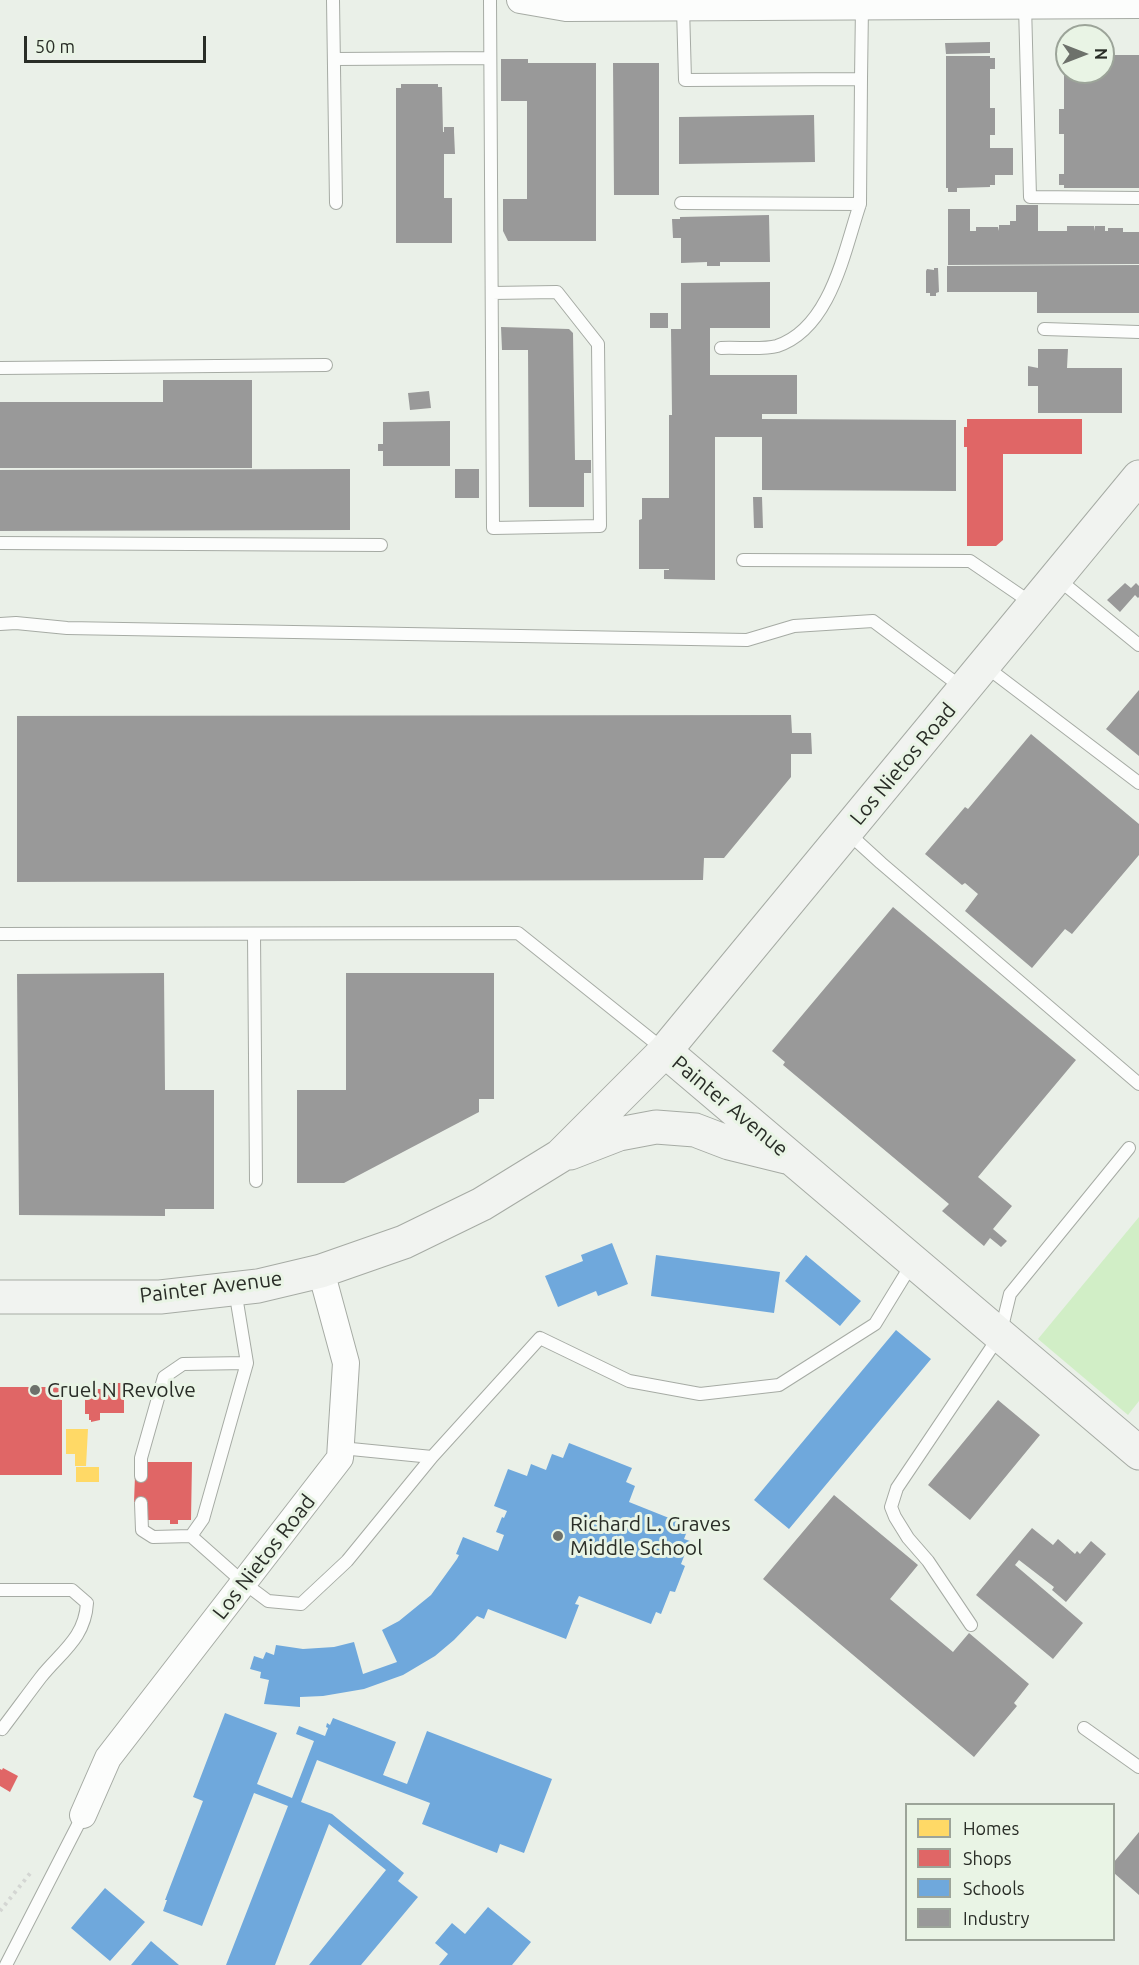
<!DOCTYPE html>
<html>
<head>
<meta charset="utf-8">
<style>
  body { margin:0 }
  #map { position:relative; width:1139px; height:1965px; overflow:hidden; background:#eaf0e8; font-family:Ubuntu,sans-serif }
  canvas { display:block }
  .legend { position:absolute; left:905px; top:1803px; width:210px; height:138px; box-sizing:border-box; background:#e9f4e5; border:2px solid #9ca499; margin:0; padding:8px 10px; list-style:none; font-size:18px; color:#292d27 }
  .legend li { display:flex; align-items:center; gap:12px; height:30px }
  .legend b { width:30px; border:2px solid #9ca499 }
  .north { position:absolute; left:1055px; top:24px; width:60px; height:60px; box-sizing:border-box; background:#e9f4e5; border:2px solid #9ca499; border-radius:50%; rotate:90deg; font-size:16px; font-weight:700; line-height:24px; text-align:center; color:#292d27 }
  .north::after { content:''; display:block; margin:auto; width:21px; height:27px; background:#6d716b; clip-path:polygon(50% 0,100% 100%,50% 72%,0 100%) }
  .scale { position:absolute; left:24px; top:36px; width:182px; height:27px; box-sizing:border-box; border:3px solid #292d27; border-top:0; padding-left:8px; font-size:18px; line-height:21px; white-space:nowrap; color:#292d27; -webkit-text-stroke:4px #e9f4e5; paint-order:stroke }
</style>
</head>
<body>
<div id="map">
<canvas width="1139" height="1965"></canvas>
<ul class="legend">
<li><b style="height:16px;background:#ffd966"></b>Homes</li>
<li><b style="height:16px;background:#e06666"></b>Shops</li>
<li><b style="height:16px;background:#6fa8dc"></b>Schools</li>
<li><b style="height:16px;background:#999"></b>Industry</li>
</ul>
<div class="north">N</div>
<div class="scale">50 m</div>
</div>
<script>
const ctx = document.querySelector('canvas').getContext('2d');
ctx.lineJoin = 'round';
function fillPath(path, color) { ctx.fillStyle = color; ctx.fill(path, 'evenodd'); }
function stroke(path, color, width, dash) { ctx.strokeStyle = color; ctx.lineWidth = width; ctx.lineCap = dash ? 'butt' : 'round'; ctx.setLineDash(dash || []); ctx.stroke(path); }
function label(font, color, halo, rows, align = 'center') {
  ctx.font = font + ' Ubuntu,sans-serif'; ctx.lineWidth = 6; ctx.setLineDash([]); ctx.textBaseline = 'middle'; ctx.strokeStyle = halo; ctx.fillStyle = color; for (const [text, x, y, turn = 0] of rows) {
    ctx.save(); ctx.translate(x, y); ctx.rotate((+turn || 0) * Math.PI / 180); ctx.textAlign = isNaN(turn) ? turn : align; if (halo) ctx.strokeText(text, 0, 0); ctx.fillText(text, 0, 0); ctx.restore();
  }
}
fillPath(new Path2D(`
  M 1139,1217 L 1139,1401 L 1128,1415 L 1038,1339 Z`), '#d1eec6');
fillPath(new Path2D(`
  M 66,1429 L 88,1429 L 86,1466 L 75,1466 L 75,1454 L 66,1454 Z
  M 76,1467 L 99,1467 L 99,1482 L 76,1482 Z`), '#ffd966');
fillPath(new Path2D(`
  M 967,419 L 1082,419 L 1082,454 L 1003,454 L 1003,540 L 996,546 L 967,546 L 967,447 L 964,447 L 964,427 L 967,427 Z
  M 106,1383 L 124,1383 L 124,1413 L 100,1413 L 100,1420 L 91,1422 L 91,1420 L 89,1420 L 89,1414 L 85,1414 L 85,1389 L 102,1389 L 102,1386 L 106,1386 Z
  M 0,1387 L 62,1387 L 62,1475 L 0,1475 Z
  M 148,1462 L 192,1462 L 191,1520 L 178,1520 L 178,1524 L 170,1524 L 170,1520 L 148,1520 L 148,1502 L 134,1502 L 135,1476 L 148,1476 Z
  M 3,1768 L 18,1776 L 10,1792 L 0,1786 L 0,1769 L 2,1770 Z`), '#e06666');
fillPath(new Path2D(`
  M 612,1243 L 628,1284 L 598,1296 L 596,1291 L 558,1307 L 545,1276 L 583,1261 L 581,1255 Z
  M 656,1255 L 780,1272 L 774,1313 L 651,1296 Z
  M 806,1255 L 861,1301 L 840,1326 L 785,1281 Z
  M 896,1330 L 931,1359 L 789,1529 L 754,1500 Z
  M 569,1443 L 632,1468 L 626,1482 L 635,1486 L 629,1502 L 689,1526 L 684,1539 L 690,1541 L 681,1564 L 685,1566 L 675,1592 L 670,1591 L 661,1614 L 656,1612 L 651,1624 L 579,1596 L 575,1604 L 579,1605 L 566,1639 L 488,1609 L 484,1619 L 477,1616 L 454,1640 L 435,1656 L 403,1675 L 364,1689 L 323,1696 L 300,1697 L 300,1707 L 264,1704 L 269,1680 L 260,1678 L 261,1672 L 250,1669 L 254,1656 L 263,1659 L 266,1652 L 274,1655 L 276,1645 L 303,1649 L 334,1647 L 354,1642 L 363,1674 L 397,1662 L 382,1630 L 399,1621 L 431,1595 L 457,1559 L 459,1555 L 456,1554 L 463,1537 L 498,1551 L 504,1535 L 496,1532 L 502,1517 L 504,1518 L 507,1511 L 494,1506 L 508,1469 L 527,1476 L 531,1464 L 546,1470 L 552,1454 L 563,1458 Z
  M 225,1713 L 277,1733 L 257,1784 L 292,1798 L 314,1741 L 296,1734 L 299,1726 L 325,1736 L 328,1728 L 326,1727 L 327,1723 L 330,1725 L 333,1718 L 396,1742 L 383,1775 L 407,1784 L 427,1731 L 552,1779 L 524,1853 L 500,1844 L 497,1853 L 422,1824 L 430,1803 L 317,1760 L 301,1802 L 332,1814 L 404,1873 L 398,1881 L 418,1897 L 361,1965 L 309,1965 L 386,1870 L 329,1824 L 275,1965 L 226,1965 L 288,1806 L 254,1793 L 202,1926 L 163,1911 L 167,1900 L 165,1900 L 203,1801 L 193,1797 Z
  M 105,1888 L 145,1922 L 110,1961 L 71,1928 Z
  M 488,1907 L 531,1942 L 512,1965 L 439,1965 L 448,1954 L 435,1943 L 452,1923 L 465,1934 Z
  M 151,1941 L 179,1965 L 131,1965 Z`), '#6fa8dc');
fillPath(new Path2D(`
  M 990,42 L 990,53 L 946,54 L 945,43 Z
  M 1064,55 L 1067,55 L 1067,72 L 1103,72 L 1103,55 L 1139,55 L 1139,188 L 1064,188 L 1064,185 L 1059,185 L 1059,174 L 1064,174 L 1064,134 L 1059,134 L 1059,109 L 1064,109 Z
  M 946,56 L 990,56 L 990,58 L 995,58 L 995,69 L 990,69 L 990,108 L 995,108 L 995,135 L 990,135 L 990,148 L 1013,148 L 1013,175 L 995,175 L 995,185 L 990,185 L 990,187 L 957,188 L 957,192 L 948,192 L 948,188 L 946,188 Z
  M 501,59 L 528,59 L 528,63 L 596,63 L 596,241 L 508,241 L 503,231 L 503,199 L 527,199 L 527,101 L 501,101 Z
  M 613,63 L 659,63 L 659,195 L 614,195 Z
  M 401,84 L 438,84 L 438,87 L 442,87 L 443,132 L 444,132 L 444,127 L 454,127 L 454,132 L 455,154 L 444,154 L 444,198 L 452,198 L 452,243 L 396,243 L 396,88 L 401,88 Z
  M 814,115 L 815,162 L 679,164 L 679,117 Z
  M 1016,205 L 1038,205 L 1038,231 L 1067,231 L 1067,226 L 1094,226 L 1095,231 L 1095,226 L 1105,226 L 1105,231 L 1108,231 L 1108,228 L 1123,228 L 1123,232 L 1139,232 L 1139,264 L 948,265 L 948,209 L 970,209 L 970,231 L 976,231 L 976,227 L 998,227 L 999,231 L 999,225 L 1010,225 L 1010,221 L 1016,221 Z
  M 769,215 L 770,262 L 720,262 L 720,266 L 707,266 L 707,262 L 681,263 L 681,238 L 673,238 L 672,219 L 680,219 L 680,217 Z
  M 1139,265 L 1139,313 L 1037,313 L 1037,292 L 947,292 L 947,266 Z
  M 934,268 L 938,268 L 939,292 L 936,293 L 936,296 L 930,296 L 930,293 L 926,293 L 926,271 L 927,269 L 934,270 Z
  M 770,282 L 770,328 L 710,328 L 710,375 L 797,375 L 797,414 L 762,414 L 762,419 L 956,420 L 956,491 L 762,490 L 762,437 L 715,437 L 715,580 L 664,579 L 664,570 L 669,570 L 669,569 L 639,569 L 639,520 L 642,519 L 642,498 L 669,498 L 669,415 L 672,415 L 671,329 L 681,329 L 681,283 Z
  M 650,313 L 668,313 L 668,328 L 650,328 Z
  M 501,327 L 569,329 L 573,333 L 575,460 L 591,460 L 591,473 L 584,473 L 584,507 L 529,507 L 528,350 L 502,350 Z
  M 1038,349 L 1068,349 L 1067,368 L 1122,368 L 1122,413 L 1038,413 L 1038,386 L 1028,386 L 1028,366 L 1038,368 Z
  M 163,380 L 252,380 L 252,468 L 0,468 L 0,402 L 163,402 Z
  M 429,391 L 431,408 L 410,410 L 408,393 Z
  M 450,421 L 450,466 L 383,466 L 383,451 L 378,451 L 378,444 L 383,444 L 383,422 Z
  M 350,469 L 350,530 L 0,531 L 0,470 Z
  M 455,469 L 479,469 L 479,498 L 455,498 Z
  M 753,497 L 762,497 L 763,528 L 754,528 Z
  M 1125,583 L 1131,588 L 1136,583 L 1139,586 L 1139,597 L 1138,598 L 1135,595 L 1120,612 L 1107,600 Z
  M 1139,690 L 1139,756 L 1106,729 Z
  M 791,715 L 792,733 L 811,733 L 812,754 L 791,754 L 791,777 L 724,858 L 704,858 L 703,880 L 17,882 L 17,716 Z
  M 1031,734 L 1139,824 L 1139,855 L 1072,934 L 1065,929 L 1032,968 L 965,911 L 978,894 L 965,883 L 962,885 L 925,854 L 965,807 L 968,809 Z
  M 893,907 L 1076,1060 L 978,1177 L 1012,1206 L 993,1229 L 1007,1241 L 1001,1247 L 990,1238 L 984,1246 L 942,1211 L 949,1204 L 783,1065 L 785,1062 L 772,1051 Z
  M 164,973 L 165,1090 L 214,1090 L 214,1209 L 165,1209 L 165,1216 L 19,1215 L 17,974 Z
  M 346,973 L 494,973 L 494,1099 L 479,1099 L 479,1112 L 344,1183 L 297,1183 L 297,1090 L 346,1090 Z
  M 998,1400 L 1040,1435 L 970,1520 L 928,1485 Z
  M 834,1495 L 918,1565 L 890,1599 L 953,1652 L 969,1633 L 1029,1684 L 1014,1703 L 1017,1706 L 974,1757 L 763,1579 Z
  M 1032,1528 L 1053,1545 L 1058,1539 L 1075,1554 L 1077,1551 L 1080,1554 L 1091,1541 L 1106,1554 L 1066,1602 L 1052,1590 L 1054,1587 L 1019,1560 L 1015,1565 L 1083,1623 L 1053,1659 L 976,1595 Z
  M 1139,1832 L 1139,1895 L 1114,1873 L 1114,1862 Z`), '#999');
const lane = new Path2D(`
  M 333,0 L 336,203
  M 490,0 L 493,528 L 600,526 L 598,344 L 557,292 L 492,293
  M 1025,5 L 1030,197 L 1139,198
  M 683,7 L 685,80 L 861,79 L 862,6
  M 334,59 L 490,58
  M 681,203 L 860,204 L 861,79
  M 1044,329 L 1139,332
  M 721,348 C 736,347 763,350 777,346 C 831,328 844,251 860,204
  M 0,368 L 326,365
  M 0,543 L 381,545
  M 743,560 L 970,561 L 1033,604
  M 1058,579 L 1139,645
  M 0,624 L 16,623 L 67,628 L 747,640 L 794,626 L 873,621 L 964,689
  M 985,666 L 1139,783
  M 847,832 L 881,863 L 1139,1084
  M 0,934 L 518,933 L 663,1049
  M 254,934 L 256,1181
  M 432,1457 L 540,1338 L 629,1381 L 700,1394 L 779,1385 L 875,1324 L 913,1262
  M 141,1476 L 141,1458 L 164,1377 L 183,1364 L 247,1363
  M 141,1503 L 142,1530 L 153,1537 L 191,1536 L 244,1583 L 268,1601 L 301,1604 L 347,1561 L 432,1457 L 341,1448
  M 191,1536 L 203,1519 L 247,1363 L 235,1290
  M 0,1590 L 72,1590 L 87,1603 C 85,1638 61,1652 41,1677 C 28,1694 15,1712 2,1729 L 0,1728
  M 971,1625 L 928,1561 L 908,1538 L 895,1517 L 891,1507 L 897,1488 L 1000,1335 L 1010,1294 L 1129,1148
  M 1084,1728 L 1139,1767
  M 6,1965 L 83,1815`);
const street = new Path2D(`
  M 520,0 L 566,8 L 1139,5
  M 83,1815 L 108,1758 L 340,1458 L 346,1363 L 321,1271`);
const secondary = new Path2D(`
  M 665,1051 L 1139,1453
  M 570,1153 L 619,1134 L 656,1127 L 695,1130 L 729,1143 L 786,1157
  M 0,1297 L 160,1297 L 258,1286 L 321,1271 L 404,1242 L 482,1204 L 560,1156 L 665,1051 L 1139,477`);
stroke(lane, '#a6aba4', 14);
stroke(street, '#a6aba4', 28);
stroke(secondary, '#a6aba4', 35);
stroke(new Path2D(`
  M 0,1911 L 32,1871`), '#d4d6d3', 4, [3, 4.5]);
stroke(lane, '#fcfdfc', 12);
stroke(street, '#fcfdfc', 26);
stroke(secondary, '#f1f3f0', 33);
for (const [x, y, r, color] of [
  [35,1390,6,"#6d716b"],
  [558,1536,6,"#6d716b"]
]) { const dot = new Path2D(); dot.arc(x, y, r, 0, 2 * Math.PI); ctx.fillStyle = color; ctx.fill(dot); stroke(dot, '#e9f4e5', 2); }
label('21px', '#292d27', '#e9f4e5', [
  ["Los Nietos Road",903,764,-50],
  ["Painter Avenue",730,1106,40],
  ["Painter Avenue",211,1287,-7],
  ["Los Nietos Road",264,1557,-52]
]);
label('21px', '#292d27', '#e9f4e5', [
  ["Cruel N Revolve",47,1390],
  ["Richard L. Graves",570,1524],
  ["Middle School",570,1548]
], 'left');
</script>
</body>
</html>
